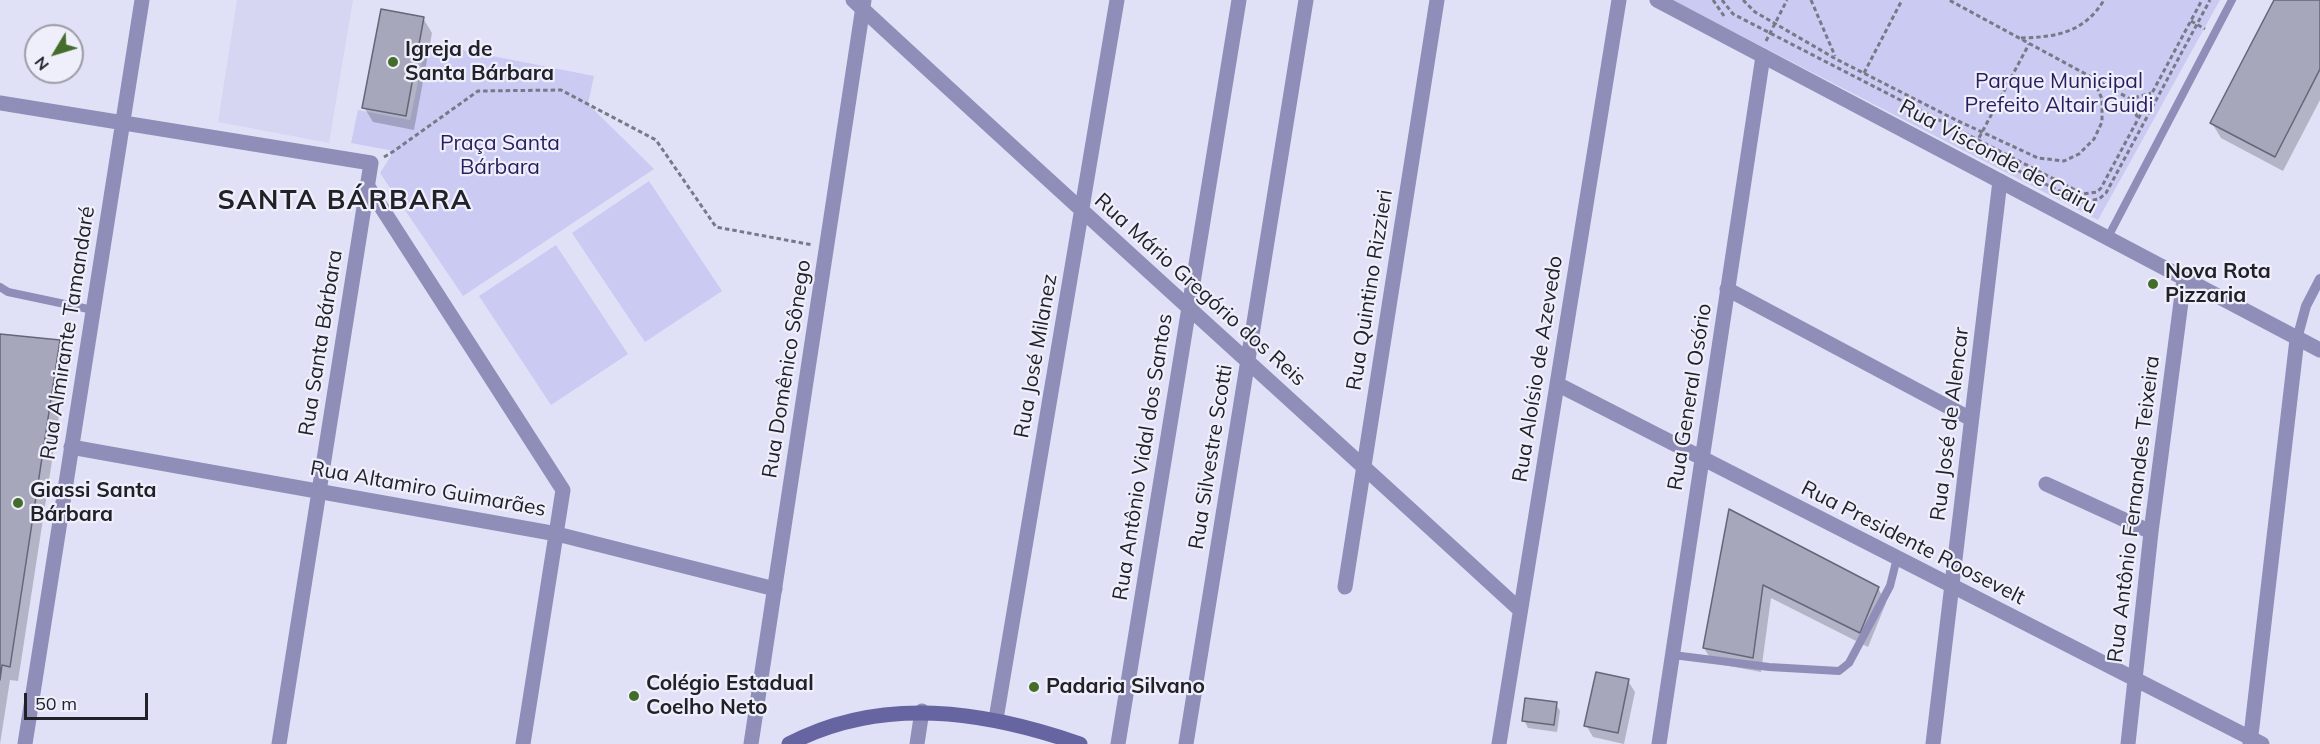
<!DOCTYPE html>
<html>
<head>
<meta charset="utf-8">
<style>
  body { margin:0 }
  #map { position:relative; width:2320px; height:744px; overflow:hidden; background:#e0e1f7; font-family:Mulish,sans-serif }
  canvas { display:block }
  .north { position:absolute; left:24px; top:24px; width:60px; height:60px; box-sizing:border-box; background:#efeffc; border:2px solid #9d9da7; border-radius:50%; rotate:232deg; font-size:16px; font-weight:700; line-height:24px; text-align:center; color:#212128 }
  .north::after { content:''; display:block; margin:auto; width:21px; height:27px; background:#446d29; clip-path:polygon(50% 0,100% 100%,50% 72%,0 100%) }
  .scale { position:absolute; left:24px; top:693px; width:124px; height:27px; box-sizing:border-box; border:3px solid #212128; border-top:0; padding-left:8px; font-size:18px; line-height:21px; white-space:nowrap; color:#212128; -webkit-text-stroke:4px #efeffc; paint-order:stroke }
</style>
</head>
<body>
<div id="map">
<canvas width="2320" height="744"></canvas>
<div class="north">N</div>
<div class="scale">50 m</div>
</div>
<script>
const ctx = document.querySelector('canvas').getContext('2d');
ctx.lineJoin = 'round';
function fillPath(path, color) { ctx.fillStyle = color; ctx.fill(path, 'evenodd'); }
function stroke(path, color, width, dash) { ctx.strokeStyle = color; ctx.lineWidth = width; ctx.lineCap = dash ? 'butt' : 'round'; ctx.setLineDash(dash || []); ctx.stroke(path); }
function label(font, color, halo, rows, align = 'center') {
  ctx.font = font + ' Mulish,sans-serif'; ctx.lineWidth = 4.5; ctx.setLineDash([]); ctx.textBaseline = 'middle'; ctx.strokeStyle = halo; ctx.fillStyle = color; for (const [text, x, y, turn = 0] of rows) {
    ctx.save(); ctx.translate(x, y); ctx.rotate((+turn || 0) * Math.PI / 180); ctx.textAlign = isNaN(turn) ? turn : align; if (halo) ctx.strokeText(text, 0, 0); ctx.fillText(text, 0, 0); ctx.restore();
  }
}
fillPath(new Path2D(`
  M 237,0 L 353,0 L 329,143 L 218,122 Z`), '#d6d6f3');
fillPath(new Path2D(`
  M 1672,0 L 2220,0 L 2098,220 Z
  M 426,43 L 594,76 L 588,104 L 654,169 L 463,296 L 380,173 L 394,151 L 351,143 L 358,110 L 410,120 Z
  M 649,181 L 722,291 L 645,342 L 572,233 Z
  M 556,245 L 628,354 L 551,405 L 479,296 Z`), '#cacaf2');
fillPath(new Path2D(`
  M 2276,0 L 2320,0 L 2320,100 L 2283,171 L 2221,138 L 2212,123 Z
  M 423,18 L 432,33 L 414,130 L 373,122 L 364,107 Z
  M 0,335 L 59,342 L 68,357 L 18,681 L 10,680 L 0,744 Z
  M 1730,511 L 1878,588 L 1886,603 L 1868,647 L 1771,598 L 1761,672 L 1713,663 L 1704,648 Z
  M 1628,681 L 1635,692 L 1624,744 L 1593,737 L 1586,725 Z
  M 1556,704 L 1560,711 L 1557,732 L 1528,728 L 1524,720 Z`), '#0003');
const building = new Path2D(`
  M 2274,0 L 2320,0 L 2320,69 L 2275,157 L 2210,123 Z
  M 381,9 L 424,17 L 406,116 L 362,108 Z
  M 0,334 L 60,340 L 10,667 L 2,665 L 0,680 Z
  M 1729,509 L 1879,587 L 1860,633 L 1763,585 L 1753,658 L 1703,648 Z
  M 1596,672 L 1629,679 L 1618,733 L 1584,726 Z
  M 1525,698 L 1557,702 L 1554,725 L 1522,721 Z`);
fillPath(building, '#a7a7bc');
stroke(building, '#666679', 1.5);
stroke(new Path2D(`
  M 1713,0 L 1724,16
  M 1722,0 L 1733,14 L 2083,194 L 2097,192 L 2101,188 L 2202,0
  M 1743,0 L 1755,12 L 1836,59 L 1956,120 L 2038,158 L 2064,161 L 2079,154 L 2094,139 L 2102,122 L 2102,99 L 2093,78 L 1949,0
  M 1811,0 L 1835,56
  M 2191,21 L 2205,29
  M 2021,38 C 2056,37 2084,33 2104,0
  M 1766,41 L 1787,0
  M 1864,73 L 1902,0
  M 2095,79 L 2130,99 L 2151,93
  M 2130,99 L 2138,119
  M 1972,151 L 2029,44
  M 384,157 L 394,151 L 478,91 L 561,90 L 656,140 L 716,227 L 813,245
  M 2011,167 L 2082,202 L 2099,199 L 2106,193 L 2210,0`), '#787987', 3, [4.5, 3]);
stroke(new Path2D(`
  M 2107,239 L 2232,0
  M 0,287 L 8,292 L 93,310
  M 1673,655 L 1769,667 L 1839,671 L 1849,663 L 1890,586 L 1897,558`), '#8e8eb9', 8);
stroke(new Path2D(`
  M 2297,339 L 2306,306 L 2320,279`), '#8e8eb9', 10);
stroke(new Path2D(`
  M 853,0 C 1074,205 1298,406 1520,610
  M 0,103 L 371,163 L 279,744
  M 367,185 L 563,490 L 523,744
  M 1727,289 L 1971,419
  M 1557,384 L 2262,744
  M 71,447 L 557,534 L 775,589
  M 2046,484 L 2151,532
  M 1345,587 L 1437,0
  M 996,719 L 1117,0
  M 25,744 L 142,0
  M 917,744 L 922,711
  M 1118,744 L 1239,0
  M 1186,744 L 1306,0
  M 1499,744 L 1619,0
  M 1659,744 L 1763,56
  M 1933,744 L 2000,181
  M 2128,744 L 2151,532 L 2184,279
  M 2250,744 L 2297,339`), '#8e8eb9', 15);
stroke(new Path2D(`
  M 1657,0 L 2320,350
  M 751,744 L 864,0`), '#8e8eb9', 15);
stroke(new Path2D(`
  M 789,744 C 882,695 985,711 1080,744`), '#6664a1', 15);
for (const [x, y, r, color] of [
  [393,62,6,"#446d29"],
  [2153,284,6,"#446d29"],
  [18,503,6,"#446d29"],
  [1034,687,6,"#446d29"],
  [634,696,6,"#446d29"]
]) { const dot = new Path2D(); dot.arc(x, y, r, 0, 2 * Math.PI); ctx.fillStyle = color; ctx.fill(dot); stroke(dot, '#efeffc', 2); }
label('bold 21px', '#212128', '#efeffc', [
  ["Igreja de",405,50],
  ["Santa Bárbara",405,74],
  ["Nova Rota",2165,272],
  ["Pizzaria",2165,296],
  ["Giassi Santa",30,491],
  ["Bárbara",30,515],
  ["Colégio Estadual",646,684],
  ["Coelho Neto",646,708],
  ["Padaria Silvano",1046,687]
], 'left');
label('21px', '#281d5f', '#efeffc', [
  ["Parque Municipal",2059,82],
  ["Prefeito Altair Guidi",2059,106],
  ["Praça Santa",500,144],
  ["Bárbara",500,168]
]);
label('21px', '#212128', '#efeffc', [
  ["Rua Visconde de Cairu",1998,157,28],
  ["Rua Mário Gregório dos Reis",1200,290,42],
  ["Rua Quintino Rizzieri",1370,290,-81],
  ["Rua Almirante Tamandaré",68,333,-81],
  ["Rua Santa Bárbara",321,343,-81],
  ["Rua José Milanez",1036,356,-80],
  ["Rua Domênico Sônego",787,369,-81],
  ["Rua Aloísio de Azevedo",1538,369,-81],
  ["Rua General Osório",1690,397,-81],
  ["Rua José de Alencar",1950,424,-83],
  ["Rua Antônio Vidal dos Santos",1143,457,-81],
  ["Rua Silvestre Scotti",1211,457,-81],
  ["Rua Altamiro Guimarães",428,489,10],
  ["Rua Antônio Fernandes Teixeira",2134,509,-83],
  ["Rua Presidente Roosevelt",1913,543,27]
]);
ctx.letterSpacing = '1.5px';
label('bold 27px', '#212128', '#efeffc', [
  ["SANTA BÁRBARA",345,201]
]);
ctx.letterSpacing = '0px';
</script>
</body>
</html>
